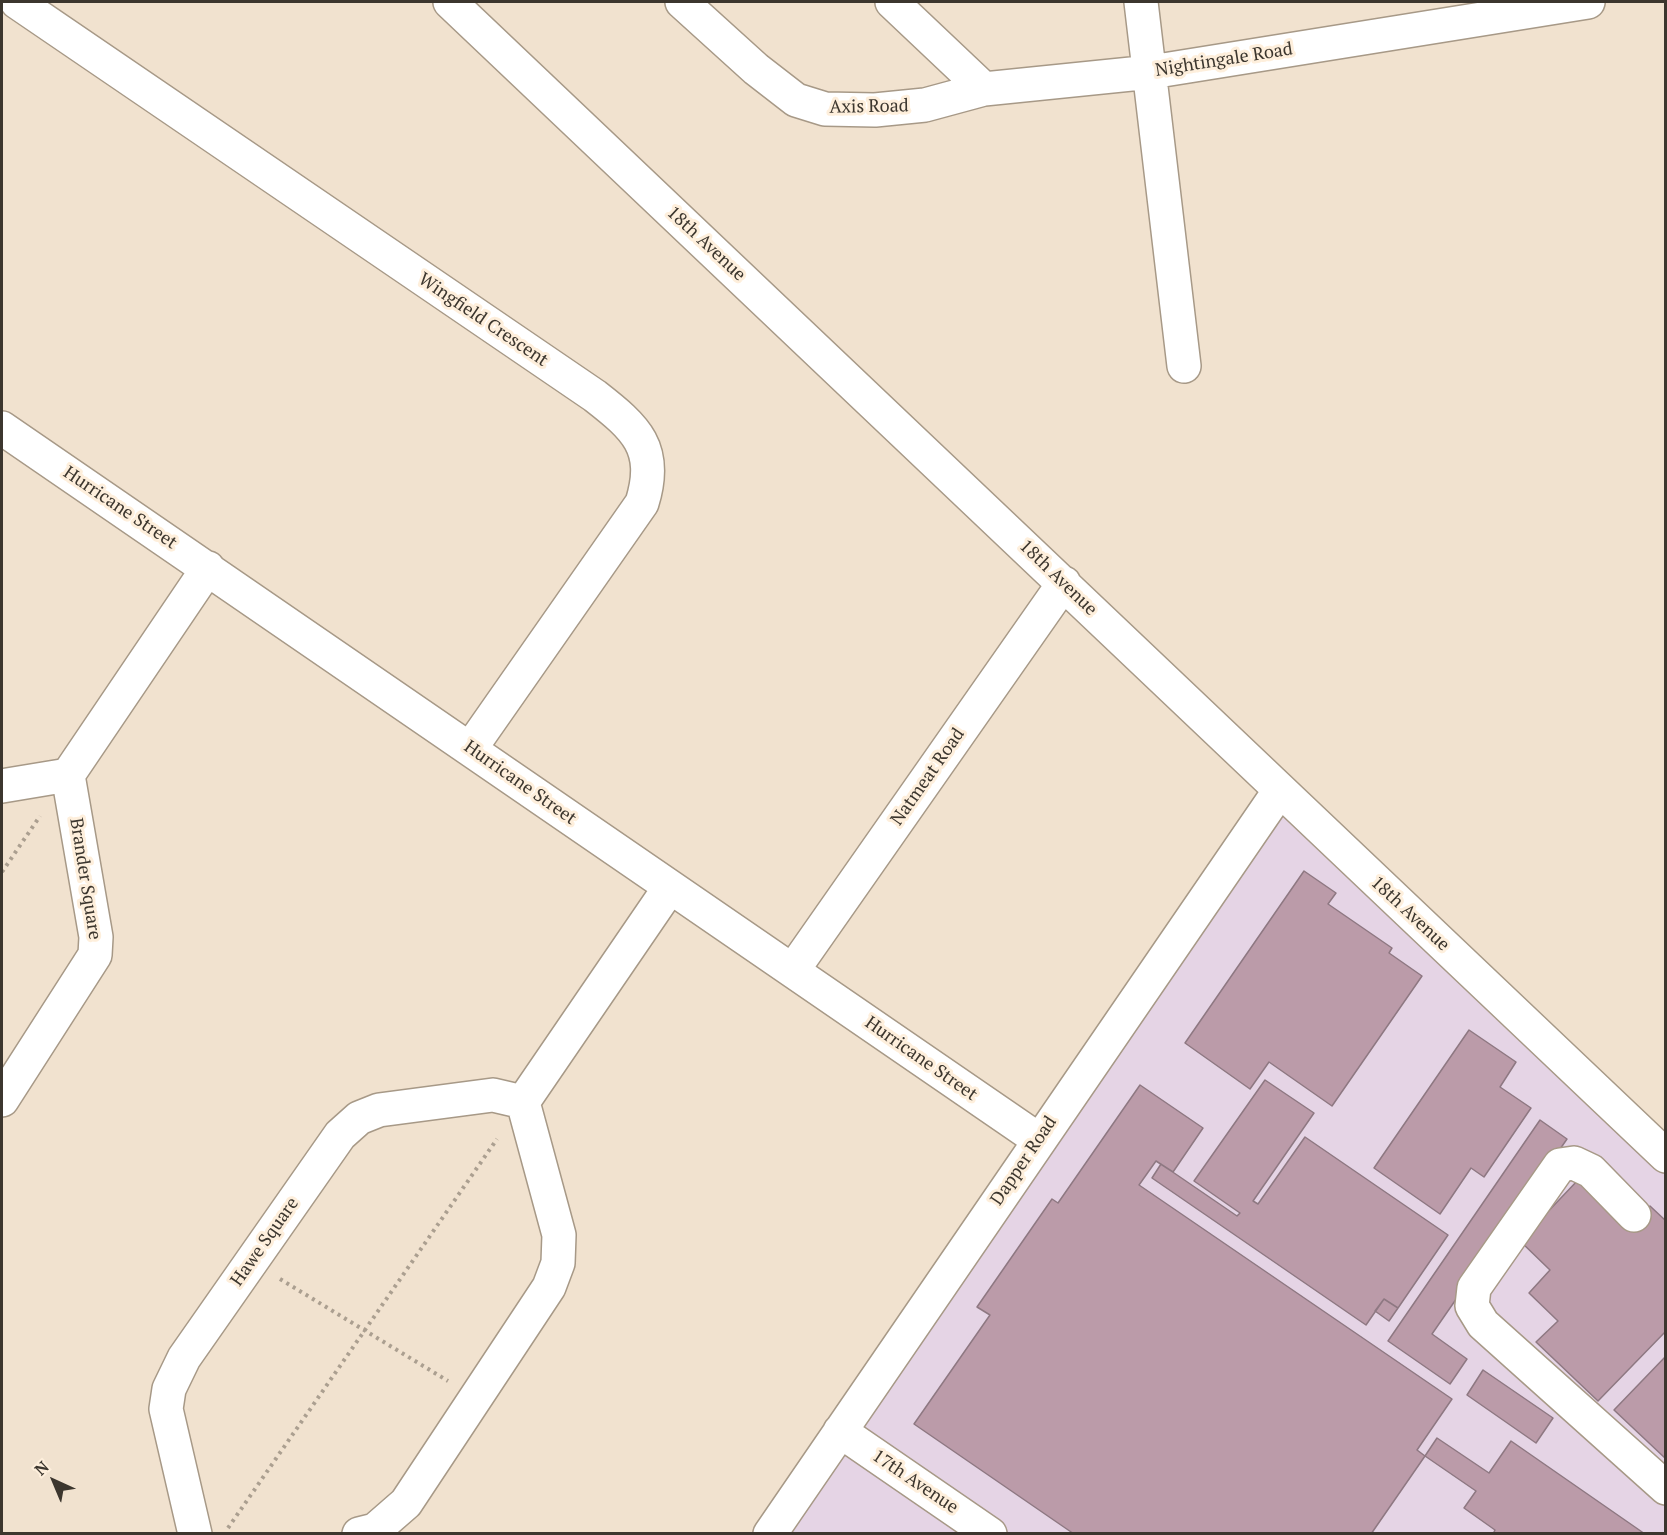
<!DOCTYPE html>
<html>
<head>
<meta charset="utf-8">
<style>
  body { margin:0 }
  #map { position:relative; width:1667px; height:1535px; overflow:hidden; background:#f1e2cf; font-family:"PT Serif",serif }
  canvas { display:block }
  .frame { position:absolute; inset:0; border:3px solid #3c362e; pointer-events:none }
  .north { position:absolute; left:24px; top:1451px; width:60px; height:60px; -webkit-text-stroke:4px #feefdc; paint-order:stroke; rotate:316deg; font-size:16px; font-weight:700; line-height:24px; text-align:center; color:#3c362e }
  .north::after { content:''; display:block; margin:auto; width:21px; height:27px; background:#3c362e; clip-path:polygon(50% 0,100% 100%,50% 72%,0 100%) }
</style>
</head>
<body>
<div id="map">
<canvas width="1667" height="1535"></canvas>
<div class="frame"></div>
<div class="north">N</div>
</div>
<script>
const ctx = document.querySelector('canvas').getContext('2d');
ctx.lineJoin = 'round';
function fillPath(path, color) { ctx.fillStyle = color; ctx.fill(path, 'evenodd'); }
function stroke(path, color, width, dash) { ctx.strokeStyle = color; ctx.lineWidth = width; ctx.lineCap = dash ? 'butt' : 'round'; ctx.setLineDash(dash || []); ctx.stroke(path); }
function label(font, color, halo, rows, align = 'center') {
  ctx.font = font + ' "PT Serif",serif'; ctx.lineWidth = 6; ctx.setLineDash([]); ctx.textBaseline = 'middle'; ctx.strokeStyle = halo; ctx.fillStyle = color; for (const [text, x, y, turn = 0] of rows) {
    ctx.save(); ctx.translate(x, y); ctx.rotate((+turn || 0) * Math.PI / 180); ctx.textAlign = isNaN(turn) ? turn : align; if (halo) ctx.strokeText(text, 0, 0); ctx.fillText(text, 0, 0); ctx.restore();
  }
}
fillPath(new Path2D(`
  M 1280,790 L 1665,1168 L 1665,1533 L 770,1534 Z`), '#e5d4e5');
const building = new Path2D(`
  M 1304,871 L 1336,893 L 1328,904 L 1392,948 L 1389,953 L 1422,976 L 1332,1106 L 1269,1062 L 1250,1089 L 1185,1043 Z
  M 1469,1030 L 1516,1062 L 1500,1087 L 1531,1108 L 1484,1177 L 1471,1168 L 1440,1214 L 1374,1168 Z
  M 1265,1080 L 1314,1113 L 1253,1201 L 1258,1204 L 1305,1137 L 1448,1235 L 1398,1308 L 1384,1299 L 1366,1325 L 1152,1178 L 1161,1164 L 1237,1216 L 1240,1213 L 1194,1181 Z
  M 1140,1085 L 1203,1128 L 1173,1172 L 1156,1161 L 1139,1185 L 1452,1399 L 1417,1450 L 1425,1456 L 1371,1534 L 1074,1534 L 914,1424 L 990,1315 L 977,1307 L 1052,1199 L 1058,1203 Z
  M 1540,1120 L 1567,1139 L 1432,1334 L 1467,1359 L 1450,1384 L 1388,1341 Z
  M 1578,1180 L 1628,1228 L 1650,1206 L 1666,1221 L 1666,1331 L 1598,1401 L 1536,1342 L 1558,1321 L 1529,1293 L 1550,1270 L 1520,1241 Z
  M 1384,1299 L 1398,1308 L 1389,1321 L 1375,1311 Z
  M 1666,1356 L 1666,1459 L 1614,1410 Z
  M 1483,1370 L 1553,1418 L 1536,1443 L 1467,1395 Z
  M 1437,1438 L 1489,1473 L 1511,1441 L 1645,1534 L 1493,1534 L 1495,1530 L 1464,1508 L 1476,1491 L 1425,1456 Z`);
fillPath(building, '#bb9ba9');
stroke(building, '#8e7882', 1.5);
const minor = new Path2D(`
  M 17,2 L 595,396 C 636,428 659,448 642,503 L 470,749
  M 450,2 L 1666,1156
  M 682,2 L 756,69 L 796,100 L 825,109 L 875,110 L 925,105 L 984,89 L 1151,72 L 1588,2
  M 892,2 L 984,89
  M 1141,2 L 1184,366
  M 2,428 L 1039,1140
  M 2,786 L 68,775
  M 793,970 L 1064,583
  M 2,1100 L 95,955 L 96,937 L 68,775 L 208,568
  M 1634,1215 L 1591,1171 L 1574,1163 L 1560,1165 L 1474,1288 L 1472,1306 L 1483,1324 L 1666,1488
  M 840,1431 L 990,1534
  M 195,1534 L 166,1409 L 169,1389 L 184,1358 L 340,1135 L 359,1118 L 379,1110 L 493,1095 L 523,1102
  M 359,1534 L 375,1530 L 406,1503 L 549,1287 L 558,1263 L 559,1235 L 523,1102 L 670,887
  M 770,1534 L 1280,790`);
stroke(minor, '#a79987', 36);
stroke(new Path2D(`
  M 2,872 L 40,816
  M 280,1279 L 448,1381
  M 228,1528 L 497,1139`), '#ab9f90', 4, [3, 4.5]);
stroke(minor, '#fff', 33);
label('18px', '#3c362e', '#feefdc', [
  ["Nightingale Road",1224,60,-9],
  ["Axis Road",869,107,-1],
  ["18th Avenue",706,244,43],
  ["Wingfield Crescent",483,320,34],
  ["Hurricane Street",120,508,34],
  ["18th Avenue",1058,578,44],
  ["Natmeat Road",928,777,-55],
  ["Hurricane Street",520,783,35],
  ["Brander Square",85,879,81],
  ["18th Avenue",1410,914,43],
  ["Hurricane Street",921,1059,35],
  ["Dapper Road",1024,1161,-56],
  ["Hawe Square",265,1242,-55],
  ["17th Avenue",915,1482,34]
]);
</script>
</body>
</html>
